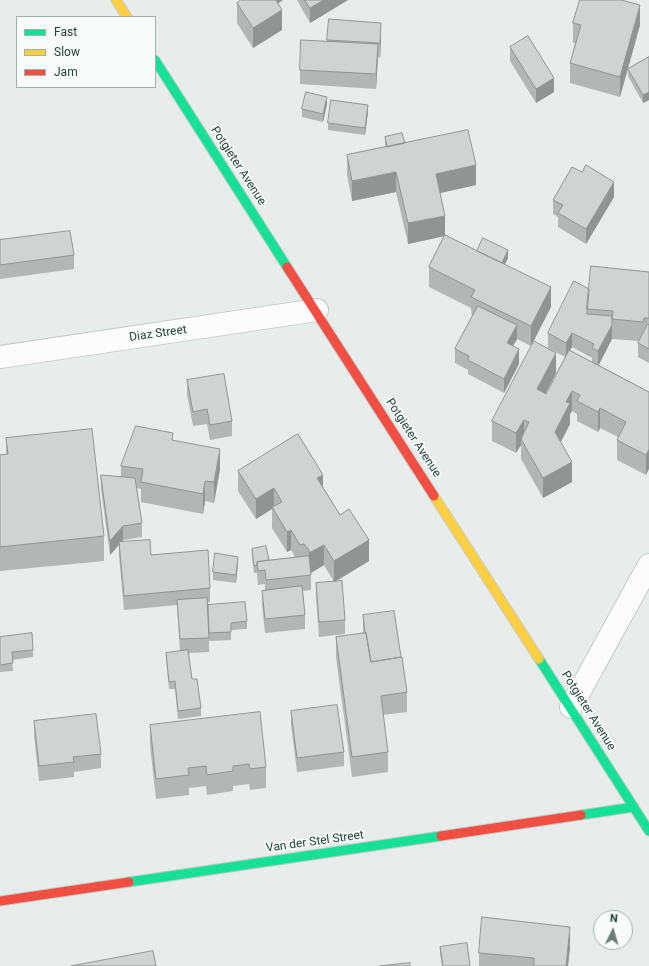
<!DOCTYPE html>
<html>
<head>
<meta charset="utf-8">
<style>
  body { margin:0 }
  #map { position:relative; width:649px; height:966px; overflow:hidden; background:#e8edeb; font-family:Roboto,sans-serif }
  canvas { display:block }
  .legend { position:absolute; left:16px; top:16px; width:140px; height:72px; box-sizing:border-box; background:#f7fbf9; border:1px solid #a3b1ad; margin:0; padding:5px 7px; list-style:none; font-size:12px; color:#24423a }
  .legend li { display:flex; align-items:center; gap:8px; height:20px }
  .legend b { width:20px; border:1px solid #a3b1ad }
  .north { position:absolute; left:593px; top:910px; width:40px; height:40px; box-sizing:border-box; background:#f7fbf9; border:1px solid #a3b1ad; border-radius:50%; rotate:5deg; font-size:11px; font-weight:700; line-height:16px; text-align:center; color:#24423a }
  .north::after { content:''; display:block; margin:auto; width:14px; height:18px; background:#697e78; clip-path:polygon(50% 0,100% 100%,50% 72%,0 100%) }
</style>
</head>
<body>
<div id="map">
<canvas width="649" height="966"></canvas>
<ul class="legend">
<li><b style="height:5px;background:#16e098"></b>Fast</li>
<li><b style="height:5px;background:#ffcf43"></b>Slow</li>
<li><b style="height:5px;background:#f24e42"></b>Jam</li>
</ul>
<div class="north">N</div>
</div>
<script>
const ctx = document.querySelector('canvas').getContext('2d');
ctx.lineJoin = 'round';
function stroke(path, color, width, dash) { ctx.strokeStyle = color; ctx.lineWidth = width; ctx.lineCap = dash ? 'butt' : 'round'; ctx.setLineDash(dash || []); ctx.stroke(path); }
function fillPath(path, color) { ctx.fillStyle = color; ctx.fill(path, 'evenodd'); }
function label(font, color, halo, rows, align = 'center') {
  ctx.font = font + ' Roboto,sans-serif'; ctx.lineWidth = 3.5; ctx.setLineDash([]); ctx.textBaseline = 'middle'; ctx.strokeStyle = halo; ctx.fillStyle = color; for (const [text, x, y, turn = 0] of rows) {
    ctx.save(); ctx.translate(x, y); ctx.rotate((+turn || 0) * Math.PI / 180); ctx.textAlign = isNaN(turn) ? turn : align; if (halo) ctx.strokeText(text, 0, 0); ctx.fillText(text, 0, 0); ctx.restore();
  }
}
const street = new Path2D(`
  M 0,357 L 317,310
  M 571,707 L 649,565`);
const fast = new Path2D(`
  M 155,60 L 287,267
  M 539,659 L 649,831
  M 581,815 L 634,807
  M 129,882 L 441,836`);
const slow = new Path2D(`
  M 116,0 L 127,17
  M 434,496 L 539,659`);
const jam = new Path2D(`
  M 287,267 L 434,496
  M 441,836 L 581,815
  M 0,901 L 129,882`);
stroke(street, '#c5cac8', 24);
stroke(fast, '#c3cbc8', 11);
stroke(slow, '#c3cbc8', 11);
stroke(jam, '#c3cbc8', 11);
stroke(street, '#fcfcfc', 22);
stroke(fast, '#16e098', 9);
stroke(slow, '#ffcf43', 9);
stroke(jam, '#f24e42', 9);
fillPath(new Path2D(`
  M 283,0 L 278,4 L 282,30 L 253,48 L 237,23 L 237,3 Z
  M 297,0 L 348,0 L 310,23 Z
  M 329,19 L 381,38 L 380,58 L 378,57 L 376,89 L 300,84 L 300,70 L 327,41 Z
  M 573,23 L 640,25 L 620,97 L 570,83 L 570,63 L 575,43 L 573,43 Z
  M 510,47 L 554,92 L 536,103 L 510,61 Z
  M 649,57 L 649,100 L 643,103 L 628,76 L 628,69 Z
  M 327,104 L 323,122 L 302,117 L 302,109 Z
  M 368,112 L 365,135 L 328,130 L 328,123 Z
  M 385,137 L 405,143 L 476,185 L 440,193 L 445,235 L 477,251 L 508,258 L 505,264 L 551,307 L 531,346 L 517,339 L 513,346 L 519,364 L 504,393 L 468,374 L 468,370 L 455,363 L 455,349 L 472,317 L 471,308 L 429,287 L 429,267 L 444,236 L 408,244 L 396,192 L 352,201 L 347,175 L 347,155 L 385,147 Z
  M 614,197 L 586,244 L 558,227 L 558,217 L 553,214 L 553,200 Z
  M 0,240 L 74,255 L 74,269 L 0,279 Z
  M 649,272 L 649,363 L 638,357 L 638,343 L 639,341 L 612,339 L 599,365 L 649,392 L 646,475 L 617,460 L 617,440 L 618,437 L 600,428 L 598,432 L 577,421 L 577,414 L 572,411 L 570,414 L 570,424 L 561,442 L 572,482 L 543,498 L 521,459 L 521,445 L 516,453 L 492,441 L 492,421 L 556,373 L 545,394 L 546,394 L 565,357 L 548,348 L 548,333 L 589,289 ZM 572,347 L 592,358 L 592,362 L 570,350 Z
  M 187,380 L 232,421 L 232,436 L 210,440 L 207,424 L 193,426 L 187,394 Z
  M 6,438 L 104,536 L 104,561 L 0,571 L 0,455 L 6,454 Z
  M 173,441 L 220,469 L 214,503 L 205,501 L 203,514 L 141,502 L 141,489 L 137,488 L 142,523 L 142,537 L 123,540 L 122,542 L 151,555 L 210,588 L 210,602 L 208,602 L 208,605 L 247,621 L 247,629 L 231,630 L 231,640 L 209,641 L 209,652 L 189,653 L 192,679 L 201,708 L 201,716 L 178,719 L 175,689 L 169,689 L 166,660 L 166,653 L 180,651 L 177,605 L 124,610 L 119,556 L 119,545 L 110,555 L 101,489 L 101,475 L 121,477 L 121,466 Z
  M 238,471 L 323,487 L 369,561 L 335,582 L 345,620 L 345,634 L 319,637 L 316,597 L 316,583 L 334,582 L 324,565 L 311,573 L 311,590 L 303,591 L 305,615 L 305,629 L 265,633 L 262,605 L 262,591 L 265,590 L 265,584 L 258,585 L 257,573 L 254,573 L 252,557 L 252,549 L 269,560 L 295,557 L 291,550 L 287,552 L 272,528 L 272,509 L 256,519 L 238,491 Z
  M 238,564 L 236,583 L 213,580 L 213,572 Z
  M 363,615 L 407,692 L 407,712 L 383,715 L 388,752 L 388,772 L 352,777 L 336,657 L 336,637 L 363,633 Z
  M 0,637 L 33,650 L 33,657 L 12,660 L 13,671 L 0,672 Z
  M 291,711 L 344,752 L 344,766 L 297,772 L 291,725 Z
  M 34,721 L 101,754 L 101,768 L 74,772 L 74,777 L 39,781 L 34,735 Z
  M 150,725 L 266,767 L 266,788 L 250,790 L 249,784 L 233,786 L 233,791 L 207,795 L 206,786 L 189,788 L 189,795 L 156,799 L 150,746 Z
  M 440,947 L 470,966 L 442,966 L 440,954 Z
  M 570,947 L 568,966 L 479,966 L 479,953 Z`), '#b2b6b5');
fillPath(new Path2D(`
  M 269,0 L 283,0 L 269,9 Z
  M 324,0 L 348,0 L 310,23 L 310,8 Z
  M 640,5 L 640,25 L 620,97 L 620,77 Z
  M 282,10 L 282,30 L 253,48 L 253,28 Z
  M 381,23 L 381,38 L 380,58 L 380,43 Z
  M 378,44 L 378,58 L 376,89 L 376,74 Z
  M 554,78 L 554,92 L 536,103 L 536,89 Z
  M 649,92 L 649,100 L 643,103 L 643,95 Z
  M 327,97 L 327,104 L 323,122 L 323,114 Z
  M 368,105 L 368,112 L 365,135 L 365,128 Z
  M 476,165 L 476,185 L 436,194 L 436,174 Z
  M 396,172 L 396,192 L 352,201 L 352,181 Z
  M 614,182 L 614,197 L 586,244 L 586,229 Z
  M 445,216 L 445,236 L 408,244 L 408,223 Z
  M 508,250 L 508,258 L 497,280 L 497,272 Z
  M 551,287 L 551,307 L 531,346 L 531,326 Z
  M 517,325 L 517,339 L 507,357 L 507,343 Z
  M 612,325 L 612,339 L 598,366 L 598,351 Z
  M 572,333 L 572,347 L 566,357 L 566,343 Z
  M 519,349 L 519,364 L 504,393 L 504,379 Z
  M 556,353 L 556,373 L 537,410 L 537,389 Z
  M 572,391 L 572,411 L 570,414 L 570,424 L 555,453 L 555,432 L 566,402 Z
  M 600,408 L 600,428 L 598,432 L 598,412 Z
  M 524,420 L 524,440 L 521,439 L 521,445 L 516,453 L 516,433 Z
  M 220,449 L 220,469 L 214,503 L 214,482 Z
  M 649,449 L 649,469 L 646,475 L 646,455 Z
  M 572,462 L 572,482 L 543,498 L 543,478 Z
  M 323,475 L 323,495 L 317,478 Z
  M 205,481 L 205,501 L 203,514 L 203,494 Z
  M 274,488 L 274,508 L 272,507 L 272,509 L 256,519 L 256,499 Z
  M 123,526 L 123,540 L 110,555 L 110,541 Z
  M 291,530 L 291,550 L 287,552 L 287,532 Z
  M 369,540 L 369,561 L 334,582 L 334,561 Z
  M 324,545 L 324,565 L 309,574 L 309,553 Z
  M 238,557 L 238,564 L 236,583 L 236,575 Z
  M 570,927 L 570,947 L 568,966 L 566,966 Z`), '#919493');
const building = new Path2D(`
  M 241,0 L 276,0 L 282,10 L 253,28 L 237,3 Z
  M 305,0 L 324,0 L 310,8 Z
  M 580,0 L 621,0 L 640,5 L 620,77 L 570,63 L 581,25 L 573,23 Z
  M 329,19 L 381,23 L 380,43 L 327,40 Z
  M 528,36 L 554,78 L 536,89 L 510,47 Z
  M 301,40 L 378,44 L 376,74 L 300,70 Z
  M 649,57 L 649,92 L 643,95 L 628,69 Z
  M 306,92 L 327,97 L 323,114 L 302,109 Z
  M 331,100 L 368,105 L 365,128 L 328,123 Z
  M 468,130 L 476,165 L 436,174 L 445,216 L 408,223 L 396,172 L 352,181 L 347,155 Z
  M 402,133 L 405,143 L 387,147 L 385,137 Z
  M 586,165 L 614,182 L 586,229 L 558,213 L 563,205 L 553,200 L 572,167 L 582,172 Z
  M 70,231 L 74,255 L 0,265 L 0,240 Z
  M 445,235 L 551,287 L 531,326 L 471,297 L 475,290 L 429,267 Z
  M 483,238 L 508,250 L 502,263 L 477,251 Z
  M 591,266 L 649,272 L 649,318 L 644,318 L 643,322 L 612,319 L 613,311 L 587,309 Z
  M 574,281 L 589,289 L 587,314 L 612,316 L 612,325 L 598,351 L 592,348 L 594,344 L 572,333 L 566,343 L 548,333 Z
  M 478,306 L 517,325 L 507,343 L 519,349 L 504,379 L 468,360 L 469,356 L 455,349 Z
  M 648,324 L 649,325 L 649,349 L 638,343 Z
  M 534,341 L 556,353 L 537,389 L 546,394 L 569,350 L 649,392 L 649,449 L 646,455 L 617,440 L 626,422 L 600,408 L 598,412 L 577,401 L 580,395 L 572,391 L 566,402 L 570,403 L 555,432 L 572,462 L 543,478 L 521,439 L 529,422 L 524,420 L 516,433 L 492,421 Z
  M 224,374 L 232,421 L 210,425 L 207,409 L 193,412 L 187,380 Z
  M 136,426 L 173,433 L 172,440 L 220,449 L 214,482 L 205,481 L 203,494 L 141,482 L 143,469 L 121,466 Z
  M 92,429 L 104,536 L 0,547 L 0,455 L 8,454 L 6,438 Z
  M 298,434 L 323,475 L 317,478 L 340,515 L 349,509 L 369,540 L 334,561 L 324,545 L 309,553 L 309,550 L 304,544 L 300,545 L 291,530 L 287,532 L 272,507 L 282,502 L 274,488 L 256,499 L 238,471 Z
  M 101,475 L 135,478 L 142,523 L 123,526 L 110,541 Z
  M 150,540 L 151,555 L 208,550 L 210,588 L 124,596 L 119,542 Z
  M 266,546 L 269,560 L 257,562 L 257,565 L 254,566 L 252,549 Z
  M 215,553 L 238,557 L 236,575 L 213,572 Z
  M 309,556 L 311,575 L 266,580 L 265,570 L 258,571 L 257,562 Z
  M 342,581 L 345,620 L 319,622 L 316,583 Z
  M 302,586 L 305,615 L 265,619 L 262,591 Z
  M 207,598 L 209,638 L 180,639 L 177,600 Z
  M 245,602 L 247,621 L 231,623 L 231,632 L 209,633 L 208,605 Z
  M 394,611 L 401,657 L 371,662 L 366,633 L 365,633 L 363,615 Z
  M 32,633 L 33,650 L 12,652 L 13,663 L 0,665 L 0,637 Z
  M 366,633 L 371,662 L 402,657 L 407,692 L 381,696 L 388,752 L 352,757 L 336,637 Z
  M 188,650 L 192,679 L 197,679 L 201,708 L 178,711 L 175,681 L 169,682 L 166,653 Z
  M 337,705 L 344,752 L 297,758 L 291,711 Z
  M 260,712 L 266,767 L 250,769 L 249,764 L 233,766 L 233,771 L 207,775 L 206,766 L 188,768 L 189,775 L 156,779 L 150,725 Z
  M 96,714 L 101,754 L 73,757 L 74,762 L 39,766 L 34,721 Z
  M 482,917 L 570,927 L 566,966 L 534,966 L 534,958 L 479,953 Z
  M 467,943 L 470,966 L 443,966 L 440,947 Z
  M 153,951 L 156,966 L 71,966 Z
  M 410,963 L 410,966 L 380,966 Z`);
fillPath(building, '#cfd4d2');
stroke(building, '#919493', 1);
label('12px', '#24423a', '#f7fbf9', [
  ["Potgieter Avenue",238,166,57],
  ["Diaz Street",158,334,-8],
  ["Potgieter Avenue",413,438,57],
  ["Potgieter Avenue",588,711,58],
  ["Van der Stel Street",315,842,-8]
]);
</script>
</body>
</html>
